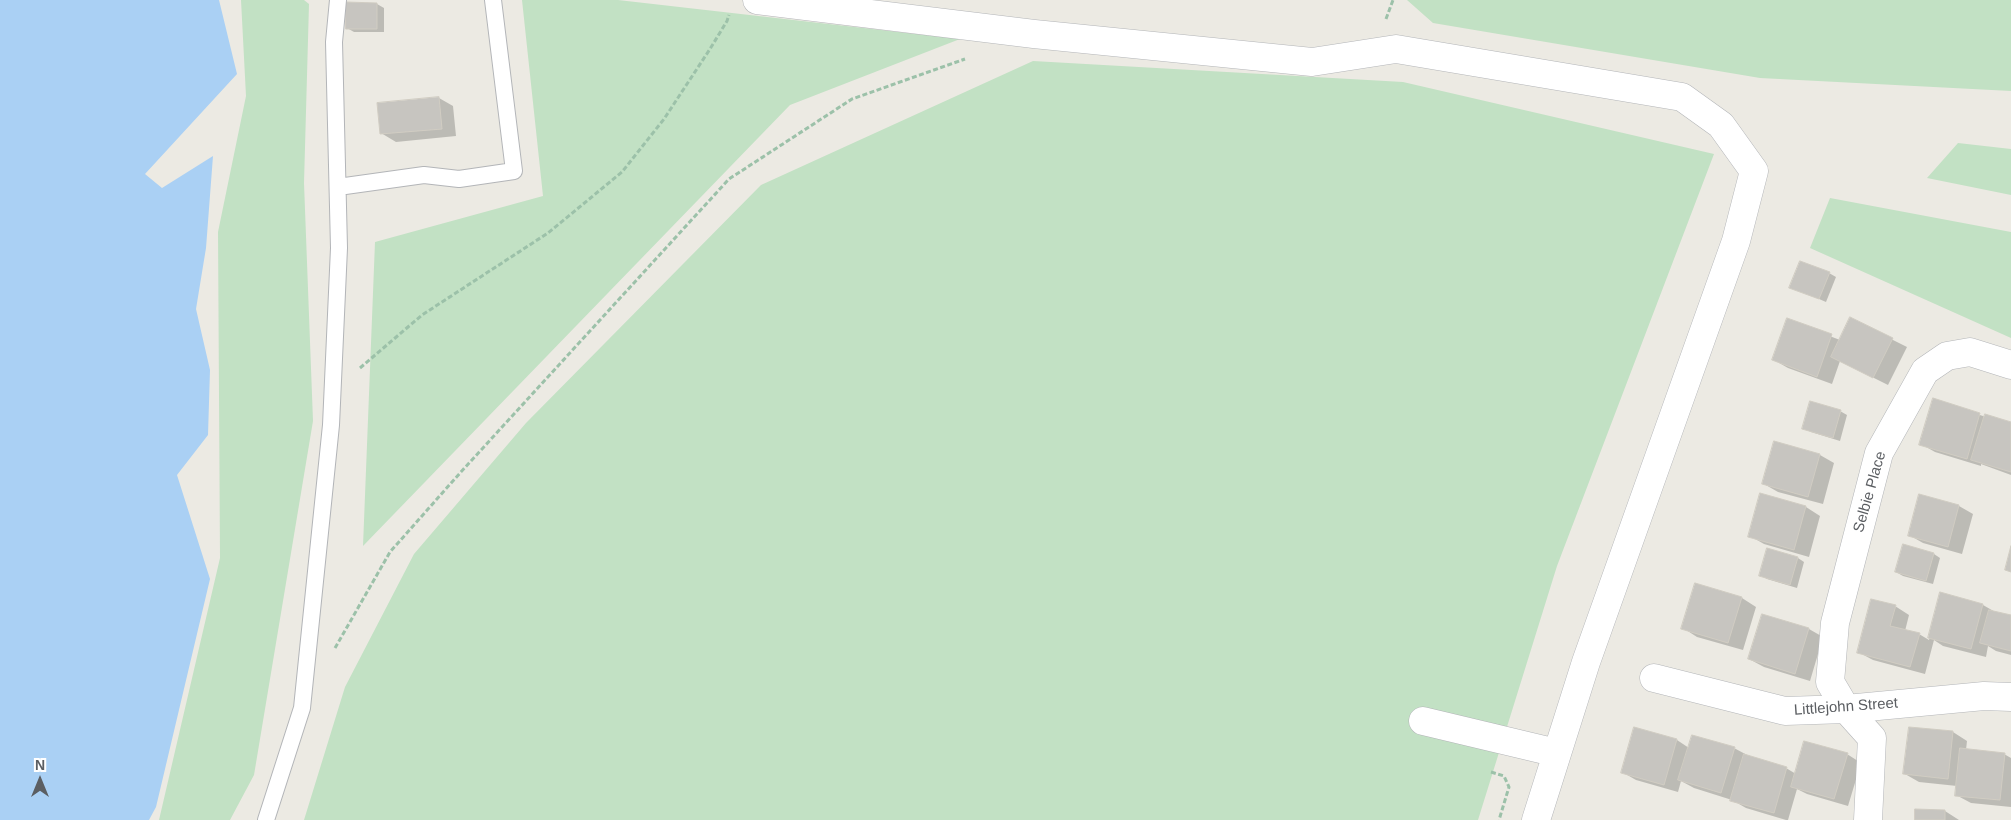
<!DOCTYPE html>
<html>
<head>
<meta charset="utf-8">
<style>
  body { margin:0 }
  #map { position:relative; width:2011px; height:820px; overflow:hidden; background:#eceae3; font-family:Helvetica,sans-serif }
  canvas { display:block }
  .north { position:absolute; left:15px; top:755px; width:50px; height:50px; -webkit-text-stroke:4px #fff; paint-order:stroke; rotate:0deg; font-size:14px; font-weight:700; line-height:20px; text-align:center; color:#5b5e62 }
  .north::after { content:''; display:block; margin:auto; width:18px; height:22px; background:#5b5e62; clip-path:polygon(50% 0,100% 100%,50% 72%,0 100%) }
</style>
</head>
<body>
<div id="map">
<canvas width="2011" height="820"></canvas>
<div class="north">N</div>
</div>
<script>
const ctx = document.querySelector('canvas').getContext('2d');
ctx.lineJoin = 'round';
function fillPath(path, color) { ctx.fillStyle = color; ctx.fill(path, 'evenodd'); }
function stroke(path, color, width, dash) { ctx.strokeStyle = color; ctx.lineWidth = width; ctx.lineCap = dash ? 'butt' : 'round'; ctx.setLineDash(dash || []); ctx.stroke(path); }
function label(font, color, halo, rows, align = 'center') {
  ctx.font = font + ' Helvetica,sans-serif'; ctx.lineWidth = 4.5; ctx.setLineDash([]); ctx.textBaseline = 'middle'; ctx.strokeStyle = halo; ctx.fillStyle = color; for (const [text, x, y, turn = 0] of rows) {
    ctx.save(); ctx.translate(x, y); ctx.rotate((+turn || 0) * Math.PI / 180); ctx.textAlign = isNaN(turn) ? turn : align; if (halo) ctx.strokeText(text, 0, 0); ctx.fillText(text, 0, 0); ctx.restore();
  }
}
fillPath(new Path2D(`
  M 241,0 L 304,0 L 309,4 L 304,183 L 313,421 L 254,775 L 230,820 L 159,820 L 220,558 L 218,232 L 246,96 Z
  M 522,0 L 618,0 L 960,39 L 790,105 L 363,546 L 375,242 L 543,196 Z
  M 1407,0 L 2011,0 L 2011,91 L 1760,78 L 1433,23 Z
  M 1033,61 L 1403,82 L 1714,154 L 1557,566 L 1478,820 L 304,820 L 345,687 L 414,554 L 526,423 L 761,185 Z
  M 1958,143 L 2011,149 L 2011,195 L 1927,178 Z
  M 1830,198 L 2011,232 L 2011,338 L 1810,248 Z`), '#c2e1c4');
fillPath(new Path2D(`
  M 0,0 L 219,0 L 237,74 L 145,174 L 162,188 L 213,156 L 206,248 L 196,309 L 210,370 L 208,435 L 177,475 L 210,579 L 156,807 L 149,820 L 0,820 Z`), '#aad0f4');
fillPath(new Path2D(`
  M 348,4 L 377,4 L 384,8 L 384,32 L 354,32 L 347,28 Z
  M 439,98 L 453,106 L 456,136 L 396,142 L 381,133 Z
  M 1829,273 L 1836,277 L 1826,302 L 1791,287 Z
  M 1851,319 L 1907,347 L 1888,385 L 1840,361 L 1832,384 L 1788,368 L 1774,360 L 1788,320 L 1840,340 Z
  M 1934,400 L 1986,417 L 2011,423 L 2011,475 L 1981,464 L 1981,466 L 1935,452 L 1921,444 Z
  M 1840,411 L 1847,415 L 1840,441 L 1811,432 L 1804,428 Z
  M 1775,443 L 1820,455 L 1834,463 L 1823,504 L 1778,492 L 1764,484 Z
  M 1761,495 L 1806,507 L 1820,516 L 1809,557 L 1764,544 L 1750,536 Z
  M 1920,496 L 1959,506 L 1973,514 L 1962,554 L 1923,543 L 1909,535 Z
  M 1934,554 L 1940,558 L 1933,584 L 1903,576 L 1896,572 Z
  M 1798,558 L 1804,562 L 1797,588 L 1767,579 L 1760,575 Z
  M 1696,584 L 1742,598 L 1756,607 L 1743,650 L 1697,637 L 1683,628 Z
  M 1941,594 L 1983,605 L 1997,613 L 2011,616 L 2011,655 L 1996,651 L 1988,646 L 1986,657 L 1943,646 L 1934,640 L 1925,674 L 1873,660 L 1858,652 L 1895,606 L 1909,615 L 1905,631 L 1919,634 L 1929,640 Z
  M 1809,629 L 1823,637 L 1810,681 L 1764,667 L 1749,659 Z
  M 1910,728 L 1953,732 L 1967,741 L 1966,750 L 2004,754 L 2011,758 L 2011,807 L 1971,803 L 1956,795 L 1957,786 L 1919,782 L 1905,774 Z
  M 1677,740 L 1689,748 L 1734,748 L 1749,756 L 1786,768 L 1796,774 L 1847,754 L 1861,763 L 1848,806 L 1807,794 L 1797,789 L 1788,820 L 1786,820 L 1746,808 L 1732,800 L 1694,788 L 1681,781 L 1678,792 L 1636,780 L 1622,772 Z
  M 1945,811 L 1959,820 L 1916,820 Z`), '#0003');
const building = new Path2D(`
  M 346,2 L 377,3 L 377,29 L 346,29 Z
  M 439,97 L 442,129 L 380,134 L 377,103 Z
  M 1800,261 L 1830,272 L 1819,299 L 1789,288 Z
  M 1850,317 L 1893,338 L 1873,378 L 1831,357 Z
  M 1787,318 L 1832,334 L 1817,377 L 1772,360 Z
  M 1933,398 L 1980,413 L 1967,459 L 1919,445 Z
  M 1810,401 L 1841,410 L 1833,438 L 1802,429 Z
  M 1985,414 L 2011,422 L 2011,472 L 1971,460 Z
  M 1774,441 L 1820,454 L 1808,497 L 1762,484 Z
  M 1760,493 L 1806,506 L 1794,550 L 1748,537 Z
  M 1919,494 L 1959,505 L 1948,547 L 1908,536 Z
  M 1903,544 L 1934,553 L 1926,581 L 1895,572 Z
  M 2011,546 L 2011,572 L 2005,570 Z
  M 1767,548 L 1798,557 L 1790,585 L 1759,576 Z
  M 1695,583 L 1742,597 L 1728,643 L 1681,629 Z
  M 1940,592 L 1983,604 L 1971,649 L 1928,638 Z
  M 1871,599 L 1896,605 L 1890,626 L 1920,633 L 1910,667 L 1857,653 Z
  M 1989,610 L 2011,615 L 2011,651 L 1980,643 Z
  M 1762,614 L 1809,628 L 1795,674 L 1748,659 Z
  M 1634,727 L 1677,739 L 1664,785 L 1621,773 Z
  M 1909,727 L 1953,731 L 1948,779 L 1903,774 Z
  M 1692,735 L 1735,747 L 1721,793 L 1678,780 Z
  M 1804,741 L 1848,753 L 1834,799 L 1791,787 Z
  M 1960,748 L 2005,753 L 2000,800 L 1955,796 Z
  M 1744,754 L 1787,767 L 1774,813 L 1730,801 Z
  M 1915,809 L 1945,810 L 1945,820 L 1915,820 Z`);
fillPath(building, '#c7c5c0');
stroke(building, '#d0ccc2', 1);
const service = new Path2D(`
  M 338,187 L 424,175 L 459,179 L 514,171 L 493,0
  M 266,820 L 302,708 L 331,425 L 339,248 L 334,42 L 338,0`);
const minor = new Path2D(`
  M 757,0 L 1034,34 L 1312,62 L 1396,49 L 1682,97 L 1721,125 L 1754,171 L 1736,241 L 1586,662 L 1536,820
  M 1654,678 L 1785,711 L 1846,709 L 1984,696 L 2011,697
  M 1423,721 L 1557,753
  M 1868,820 L 1872,738 L 1846,709 L 1830,682 L 1835,623 L 1879,453 L 1925,371 L 1947,356 L 1970,352 L 2011,365`);
stroke(service, '#b3b5b8', 18);
stroke(minor, '#b3b5b8', 29);
stroke(new Path2D(`
  M 1386,19 L 1393,0
  M 360,368 L 422,315 L 548,233 L 622,172 L 664,119 L 710,49 L 727,21 L 729,15
  M 335,648 L 390,552 L 460,473 L 729,179 L 852,99 L 965,59
  M 1491,772 L 1504,776 L 1509,787 L 1499,820`), '#9cc1a9', 3, [5, 2.5]);
stroke(service, '#fff', 16);
stroke(minor, '#fff', 28);
label('15px', '#5b5e62', '#fff', [
  ["Selbie Place",1870,492,-74],
  ["Littlejohn Street",1846,707,-4]
]);
</script>
</body>
</html>
